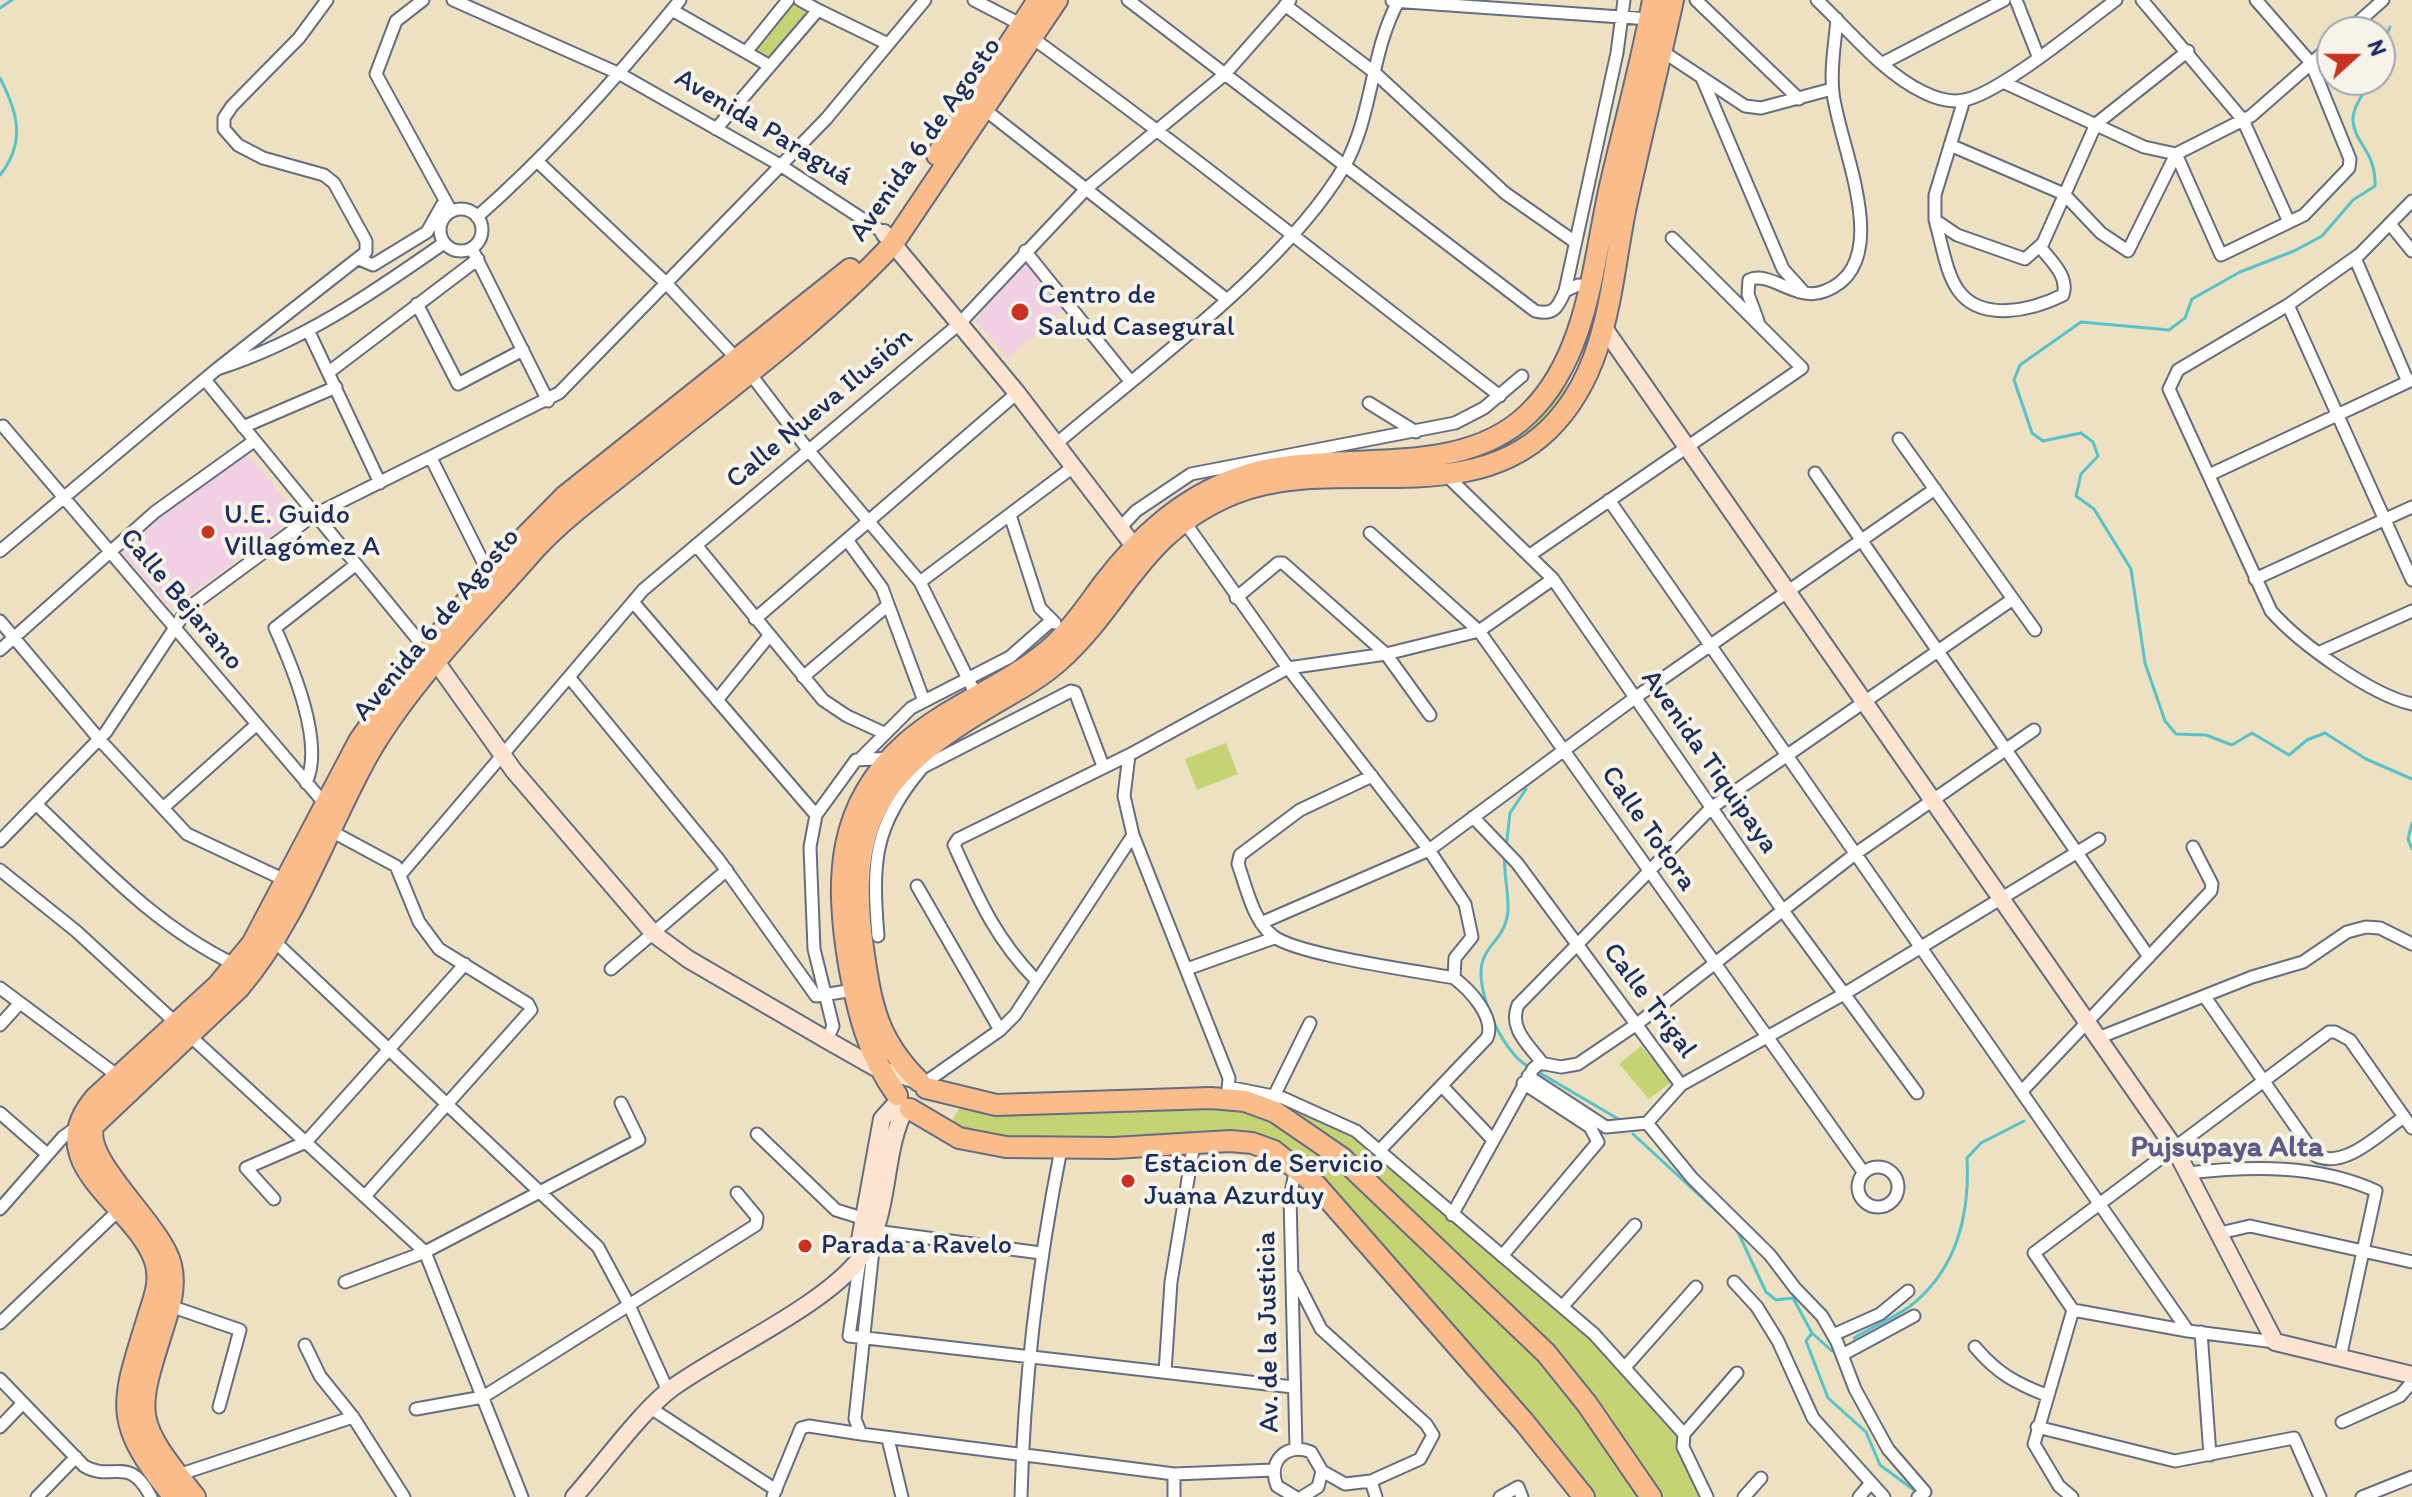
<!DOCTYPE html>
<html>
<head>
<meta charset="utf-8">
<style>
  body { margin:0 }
  #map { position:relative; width:2412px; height:1497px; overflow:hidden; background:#ede1c2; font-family:Itim,sans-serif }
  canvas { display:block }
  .north { position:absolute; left:2316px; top:16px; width:80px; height:80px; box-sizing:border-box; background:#f7f3e8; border:2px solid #9fa5b1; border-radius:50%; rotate:69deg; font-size:22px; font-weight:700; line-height:32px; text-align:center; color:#1b2f5e }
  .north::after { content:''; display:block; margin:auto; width:28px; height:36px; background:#c8321e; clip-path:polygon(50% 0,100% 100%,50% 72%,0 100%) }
</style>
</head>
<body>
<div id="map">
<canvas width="2412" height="1497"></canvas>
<div class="north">N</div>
</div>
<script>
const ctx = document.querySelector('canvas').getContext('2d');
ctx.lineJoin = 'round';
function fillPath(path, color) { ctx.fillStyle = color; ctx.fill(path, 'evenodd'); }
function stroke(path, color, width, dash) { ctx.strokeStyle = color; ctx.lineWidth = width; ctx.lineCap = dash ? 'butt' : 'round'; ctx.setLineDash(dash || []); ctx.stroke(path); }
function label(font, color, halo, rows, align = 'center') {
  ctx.font = font + ' Itim,sans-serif'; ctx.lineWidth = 8; ctx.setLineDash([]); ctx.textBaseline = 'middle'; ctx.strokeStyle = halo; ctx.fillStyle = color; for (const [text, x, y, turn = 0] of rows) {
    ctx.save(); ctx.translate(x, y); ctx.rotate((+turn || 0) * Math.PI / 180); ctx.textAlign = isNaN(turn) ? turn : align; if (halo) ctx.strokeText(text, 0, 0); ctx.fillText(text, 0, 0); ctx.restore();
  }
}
fillPath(new Path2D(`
  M 1027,262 L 1065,308 L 1008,358 L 975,321 L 1022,263 Z
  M 246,452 L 298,515 L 171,608 L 118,549 Z`), '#f1d0e3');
fillPath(new Path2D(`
  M 793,4 L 809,12 L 770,58 L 756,50 Z
  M 1583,369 L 1542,428 L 1481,463 L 1359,471 L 1441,461 L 1545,408 Z
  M 1226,743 L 1238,774 L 1197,790 L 1185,759 Z
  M 1641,1046 L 1671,1082 L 1649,1099 L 1619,1064 Z
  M 969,1108 L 1236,1108 L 1262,1115 L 1316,1146 L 1555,1374 L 1640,1497 L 1593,1497 L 1278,1148 L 975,1137 L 951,1122 L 959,1109 Z
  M 1297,1112 L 1348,1133 L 1512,1268 L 1613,1359 L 1678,1433 L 1678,1442 L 1702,1497 L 1659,1497 L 1573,1370 L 1545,1338 L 1349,1151 Z`), '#c5d375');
stroke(new Path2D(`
  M 0,8 L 12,0
  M 2380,49 L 2390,27
  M 0,78 C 18,113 26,142 0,175
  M 2368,80 C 2366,94 2352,105 2353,121 C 2355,144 2376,151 2375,186 L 2353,200 L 2322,236 L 2294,251 L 2240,272 L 2192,299 L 2185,318 L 2169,330 L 2081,322 L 2020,365 L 2014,380 L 2032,433 L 2043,441 L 2081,433 L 2093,442 L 2098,456 L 2081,474 L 2076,496 L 2094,509 L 2131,569 L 2145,663 L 2165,721 L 2176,734 L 2206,735 L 2232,745 L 2252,733 L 2289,755 L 2307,740 L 2325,733 L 2366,759 L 2412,779
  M 2412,823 L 2408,839 L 2412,849
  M 1506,848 L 1510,813 L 1526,789
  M 1505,855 C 1503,874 1509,892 1508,911 C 1505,938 1489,942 1483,960 C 1473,987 1502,1051 1526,1065
  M 1540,1073 L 1620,1120
  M 1633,1134 L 1737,1230 L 1766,1292 L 1776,1300 L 1793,1298 L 1812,1333 L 1806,1341 L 1828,1398 L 1866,1432 L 1880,1465 L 1914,1490
  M 1812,1333 L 1832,1351
  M 1854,1338 C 1872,1327 1892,1319 1909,1307 C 1957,1270 1970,1216 1967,1158 L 1981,1143 L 2024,1121`), '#55c3c9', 3);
const street = new Path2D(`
  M 423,0 L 396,21 L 376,74 L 451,211
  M 453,0 L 620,74 L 780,165 L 884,233
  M 800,0 L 818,10
  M 974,0 L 1022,25 L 1031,37 C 1190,152 1343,276 1500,396
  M 1128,0 L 1535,311 C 1554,316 1558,307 1565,291 L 1578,285 L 1588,287
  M 1696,0 L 1799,99
  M 1817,0 C 1850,31 1882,72 1923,92 C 1935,98 1950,103 1964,100 C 1999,94 2083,24 2116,0
  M 2016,0 L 2038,56
  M 2142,0 L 2243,120 L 2289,222
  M 1392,1 L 1650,19
  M 1285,5 L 1374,72 L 1505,193 L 1575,242
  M 672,10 L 770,66
  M 2347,32 L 2383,0
  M 1662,51 L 1745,106 L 1761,108 L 1832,89
  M 746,52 L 788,0
  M 1883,63 L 2004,0
  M 1702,78 L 1783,269 L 1802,290
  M 2003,82 L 2144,147 L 2176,154 L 2251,116 L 2332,45
  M 1964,100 L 1935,195 L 1935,220 L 1957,235 L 2025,259 L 2043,243 L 2096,124 L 2188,51
  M 984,109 L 1226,299
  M 716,129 L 818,10 L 888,44
  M 1950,145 L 2064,194 L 2101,233 L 2128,251 L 2176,154
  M 2176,154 L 2221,255 L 2304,215 L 2349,168 L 2350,159 L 2311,63 L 2256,0
  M 537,161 L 665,282 L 749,372 L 809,451 L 920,582 L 978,699
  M 2412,201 L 2360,254 L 2288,305 L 2178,370 L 2169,389 L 2271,611 C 2299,643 2371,695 2412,704
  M440 230a21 21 0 1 1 42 0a21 21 0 1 1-42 0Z
  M 477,217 C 552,151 618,77 680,0
  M 1936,224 C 1942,244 1946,273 1958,290 C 1981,323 2033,310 2063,295 C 2069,277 2052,262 2041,248
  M 2390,224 L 2412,251
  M 472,249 L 548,401
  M 1025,251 L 1130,381
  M 2355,258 L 2408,382
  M 359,259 L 373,265 L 427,232 L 445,200
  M 1565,291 L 1617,53 L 1624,0
  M 417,304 L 458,384 L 523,350
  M 2288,305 L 2412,580
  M 1758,321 L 1748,294 L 1749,280 C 1771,270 1796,303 1825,291 C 1897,264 1839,146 1833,93 C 1830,69 1835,43 1837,19
  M 309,332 L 380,483
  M 217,369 L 366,252 L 366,241 L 334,183 L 324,175 L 263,158 L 238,145 L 224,129 L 224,118 L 232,106 L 299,38 L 327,0
  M 329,372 L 478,259
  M 206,381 L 428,652
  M 1369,403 L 1416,432
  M 3,426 L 325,804
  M 243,427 L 336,387
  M 1899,439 L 2035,630
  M 1056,444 C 1145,368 1285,267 1344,167 C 1373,116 1370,52 1399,0
  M 431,458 L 489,574
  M 1815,473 L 2149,957
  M 1445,474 L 1553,579 L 1781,908 L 1917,1093
  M 2209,475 L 2412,380
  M 1609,500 L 2188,1331
  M 1010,515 L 1040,608 L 1055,623
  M 1184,521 L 1288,668 L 1429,850 L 1465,904 L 1472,937 L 1455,958 L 1454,978
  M 1120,528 L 1136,511 L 1191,474 L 1455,423 L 1484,408 L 1522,376
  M 1370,533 L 1479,631 L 1864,1173
  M 847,540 L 882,588 L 924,701
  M 696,545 L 823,700 L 847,716 L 884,733
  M 0,551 L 217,369 C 302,342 371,294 444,243
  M 1530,555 L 1802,368 L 1672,238
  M 2255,579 L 2412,507
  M 920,582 L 1073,467
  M 1236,598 L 1278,563 L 1283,563 L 1386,654 L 1430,715
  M 633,602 L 816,815
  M 755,619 L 1017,393
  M 0,621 L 99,739 L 187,834 L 287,881
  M 0,650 L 155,512 L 254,441
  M 2318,653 L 2412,611
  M 569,677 L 719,860 L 816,996 L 854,990
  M 803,677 L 888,605
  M 717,700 L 769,636
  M 1129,755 L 1124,796 L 1133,835 L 1229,1078 L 1228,1091
  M 862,757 L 911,708 L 1010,657 L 1051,621
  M 1372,776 L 1300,810 L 1240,855 L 1238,864 C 1246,886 1253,921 1273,936 C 1297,955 1418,971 1454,978 C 1470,990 1496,1018 1487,1038 L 1380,1150
  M 306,783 C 325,743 292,666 275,628 L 354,566
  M 36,804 C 99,864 156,927 236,965
  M 163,808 L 256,725
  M 1473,817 L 1517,863 L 1681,1085
  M 331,831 L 396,866 L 419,922 L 439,949 L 528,1004 L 531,1010 L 365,1196
  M 0,841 L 106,732 L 188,608 L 314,515 L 559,393 L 826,119 L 925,0
  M 0,870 L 76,931 L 425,1252 L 522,1497
  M 401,874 L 643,590 L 959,324 L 1087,188 L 1224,75 L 1290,0
  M 917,886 L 1000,1030
  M 1261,923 L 1429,850 L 1636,697 L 1935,489
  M 878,936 C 872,863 873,825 923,767 L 1071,691 L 1075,692 L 1103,766
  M 271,938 L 598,1247 L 628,1303 L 668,1391
  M 611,969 L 727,870
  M 1187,969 L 1274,938
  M 1036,980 C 995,938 978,898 954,845 L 958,839 L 1129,755 L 1288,668 L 1386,654 L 1479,631 L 1553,579
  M 0,988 L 118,1076
  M 2205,997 L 2316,1156 C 2346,1169 2380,1133 2404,1117
  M 0,1025 L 20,1003
  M 2098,1038 L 2252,977 L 2303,962 L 2347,932 L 2366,927 L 2380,928 L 2412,944
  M 827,1040 L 833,1026 L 814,949 L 810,847 L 816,815 L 856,760 L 890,758
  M 1543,1064 C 1529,1045 1508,1029 1518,1005 L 1711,808 L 2013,599
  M 1528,1076 L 1606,1127 L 1647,1123
  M 923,1084 L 1000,1030 L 1015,1015 L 1133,835
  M 1442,1086 L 1493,1140
  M 1228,1087 L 1283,1098 L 1356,1131 L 1594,1334 L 1684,1434 L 1683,1447 L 1707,1497
  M 2023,1090 L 2211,891 L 2212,884 L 2193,847
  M 1274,1096 L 1310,1023
  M 0,1113 L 47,1154
  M 757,1134 L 836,1210 L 865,1219
  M1858 1187a20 20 0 1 1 40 0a20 20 0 1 1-40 0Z
  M 2188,1173 C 2251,1166 2317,1164 2376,1191 L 2340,1358
  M 274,1199 L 246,1168 L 306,1142 L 465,964
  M 0,1209 L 63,1137 L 77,1127
  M 1452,1215 L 1533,1069 L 1540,1063 L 1561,1067 L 1578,1064 L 1637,1024 L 1855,854 L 2034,730
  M 2220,1233 L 2250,1226 L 2412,1262
  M 1041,1253 L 875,1231 L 855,1419 L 861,1434 L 1174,1474 L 1274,1470
  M 1502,1256 L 1598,1142 L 1590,1127 L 1523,1083
  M 860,1260 L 849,1336 L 1293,1387
  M 1294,1276 L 1321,1329 L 1426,1424 L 1433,1435 L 1420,1459 L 1371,1481
  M 345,1282 L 425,1252 L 639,1140 L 621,1103
  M 1734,1282 L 1757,1307 L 1778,1341 L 1813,1418 L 1884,1497
  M 170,1306 L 240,1330 L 219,1407
  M 1562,1307 L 1635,1225
  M 0,1323 L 119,1210
  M 2201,1332 L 2210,1455
  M 1833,1335 L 1880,1314 L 1908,1291
  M 2275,1342 L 2188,1331 L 2073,1310 L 2034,1253 L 2329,1032 L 2335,1032 L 2350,1040 L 2412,1128
  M 305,1345 L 320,1376 L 353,1417 L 404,1497
  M 1975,1347 C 1997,1373 2015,1383 2046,1395
  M 1842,1355 L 1914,1316
  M 1626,1366 L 1696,1287
  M 1165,1372 L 1171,1282 L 1194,1143
  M 0,1379 L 84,1466 C 113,1483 128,1453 151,1497
  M 416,1409 L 483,1397 L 756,1225 L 757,1217 L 737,1193
  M 652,1409 L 776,1490
  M 2342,1422 L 2400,1396 L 2412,1382
  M 0,1427 L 23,1403
  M 2037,1427 L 2175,1461 L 2294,1438 L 2320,1497
  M 1684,1434 L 1737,1373
  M 888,1439 L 902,1497
  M 1296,1448 L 1290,1197 L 1296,1168
  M 1322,1471 L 1345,1484 L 1371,1481 L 1376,1497
  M 178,1475 L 353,1417
  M 773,1496 L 801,1428 L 809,1426 L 861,1434
  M 37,1497 L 76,1457
  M 1021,1497 C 1024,1379 1038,1265 1061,1149
  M 1174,1497 L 1174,1474
  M 1295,1497 L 1277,1486 C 1267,1462 1286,1442 1311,1452 L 1322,1471 L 1318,1487 L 1302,1497
  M 1500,1497 L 1518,1487 L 1522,1497
  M 1744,1497 L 1761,1478
  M 1859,1497 L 1870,1484
  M 1918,1497 L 1925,1492 L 1888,1449 L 1855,1389 L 1837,1342 L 1822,1316 L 1795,1288 L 1770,1255 L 1692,1178 L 1647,1123 L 1681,1085 L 1844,994 L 2099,839
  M 2072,1497 L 2059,1486 L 2034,1444 L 2073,1310
  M 2362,1497 L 2412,1477`);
const secondary = new Path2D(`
  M 884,233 L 1017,393 L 1140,554
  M 1604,328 L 2174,1147 L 2275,1342 L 2412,1375
  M 437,663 L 514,771 L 654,934 L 688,959 L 827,1040 L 878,1069 L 914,1079
  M 858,1251 L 882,1119 L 899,1100
  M 574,1497 C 601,1467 642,1410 672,1388 C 723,1351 826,1305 861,1257 C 892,1214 881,1154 906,1107`);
const highway = new Path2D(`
  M 937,155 L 1038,0
  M 919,1081 C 877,1040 871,1004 863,948 C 846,824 878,774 982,711 C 1008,695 1037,681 1060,660 C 1126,600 1139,533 1233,494 C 1332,453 1464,511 1548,430 C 1609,371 1610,284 1626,206 C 1641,137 1658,69 1673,0
  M 926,1088 L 996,1105 L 1211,1098 L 1245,1101 L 1275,1112 L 1342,1158 L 1546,1353 L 1587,1404 L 1651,1497
  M 897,1095 C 868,1055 858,1013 849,965 C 835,879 836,805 906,743 C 951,703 1011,685 1055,644 C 1074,626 1089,603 1104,583 C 1140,536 1181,499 1237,478 C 1328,445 1455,485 1528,414 C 1589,356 1593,259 1611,182 C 1625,122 1642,61 1653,0
  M 910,1109 L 959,1138 L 1006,1147 L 1114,1148 L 1230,1141 L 1252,1143 L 1274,1151 L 1316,1185 L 1524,1422 L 1584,1497
  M 174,1497 C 111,1420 121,1405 149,1314 C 155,1296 161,1279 155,1261 C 135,1203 37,1164 96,1097 L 218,985 L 252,944 L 359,741 L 404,677 L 494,568 L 565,496 L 850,269
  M 195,1497 C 134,1420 134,1419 164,1325 C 170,1306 176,1286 171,1265 C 162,1225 79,1159 94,1125 L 239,988 C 296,921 323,838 364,762 C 404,688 478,614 534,550 C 565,516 604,489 640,460 C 725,391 817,325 892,245 L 1057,0`);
stroke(street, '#646d81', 15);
stroke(secondary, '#646d81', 20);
stroke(highway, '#646d81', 24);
stroke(street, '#fff', 11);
stroke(secondary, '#fde4d1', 16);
stroke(highway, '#fabc8b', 20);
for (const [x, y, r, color] of [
  [1020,312,10,"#c8321e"],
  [208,532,8,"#c8321e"],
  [1128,1181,8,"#c8321e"],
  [805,1246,8,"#c8321e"]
]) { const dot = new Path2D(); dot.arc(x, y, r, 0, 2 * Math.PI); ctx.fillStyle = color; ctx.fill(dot); stroke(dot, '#f7f3e8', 3); }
label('28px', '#1b2f5e', '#f7f3e8', [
  ["Avenida Paraguá",763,128,31],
  ["Avenida 6 de Agosto",926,140,-55],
  ["Calle Nueva Ilusión",820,409,-40],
  ["Calle Bejarano",181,600,50],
  ["Avenida 6 de Agosto",437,625,-50],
  ["Avenida Tiquipaya",1709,762,55],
  ["Calle Totora",1648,829,55],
  ["Calle Trigal",1649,1001,53],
  ["Av. de la Justicia",1269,1332,-91]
]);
label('28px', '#1b2f5e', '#f7f3e8', [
  ["Centro de",1038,296],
  ["Salud Casegural",1038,328],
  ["U.E. Guido",224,516],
  ["Villagómez A",224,548],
  ["Estacion de Servicio",1144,1165],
  ["Juana Azurduy",1144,1197],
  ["Parada a Ravelo",821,1246]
], 'left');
label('bold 30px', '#5f5b89', '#f7f3e8', [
  ["Pujsupaya Alta",2227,1148]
]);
</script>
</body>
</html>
